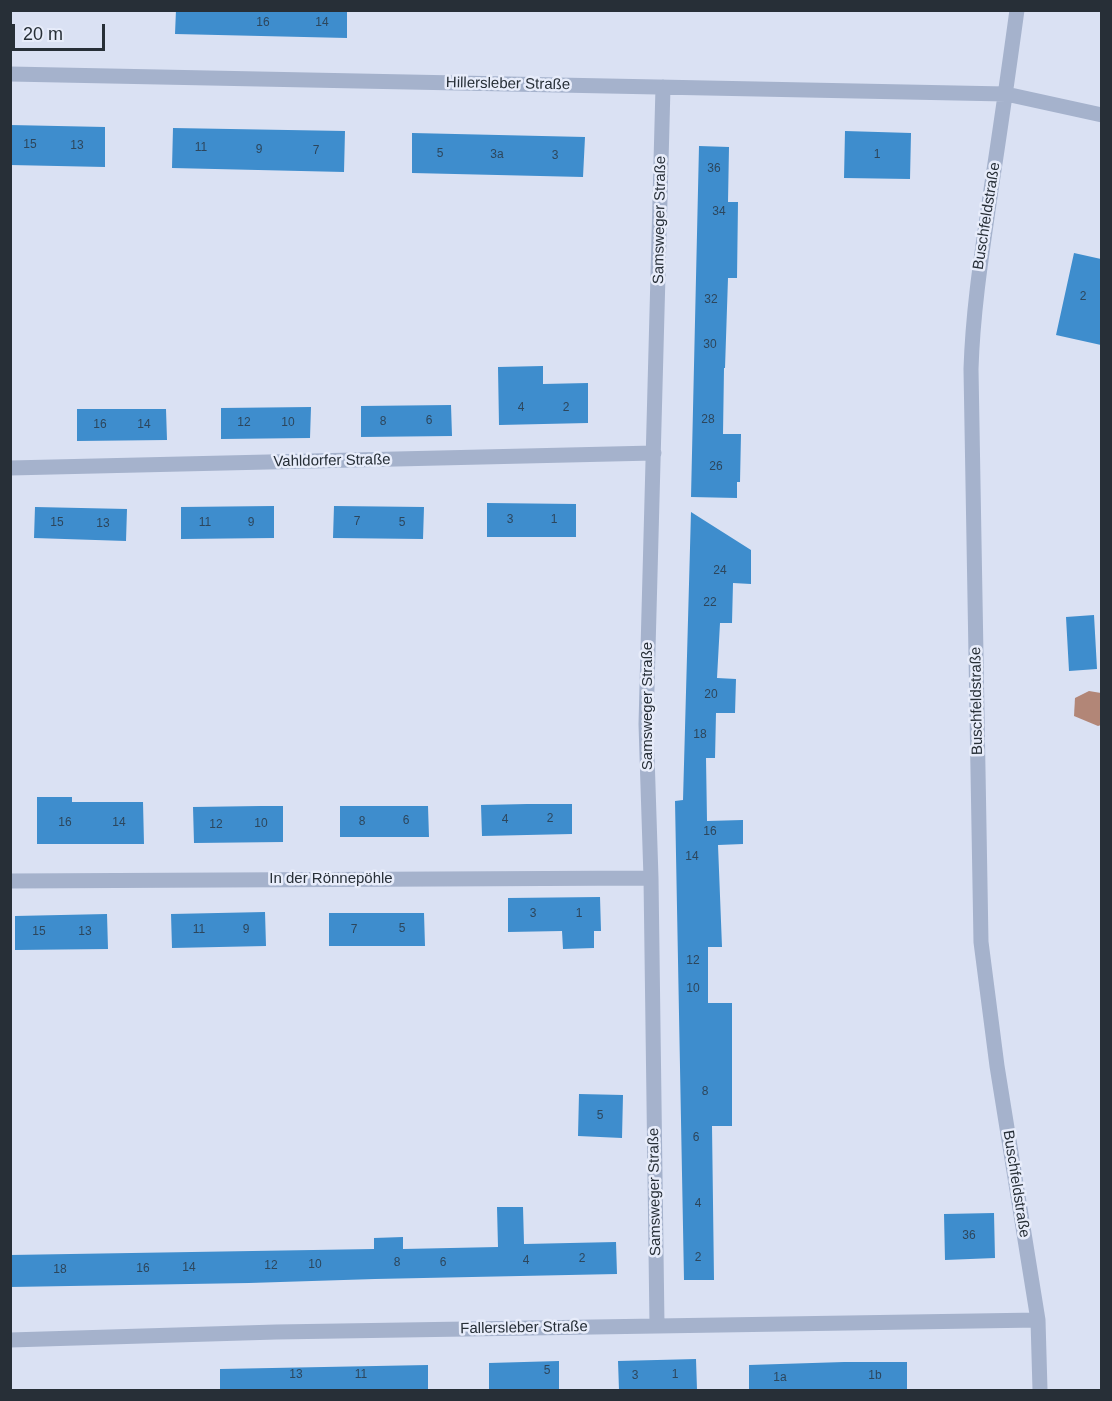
<!DOCTYPE html>
<html>
<head>
<meta charset="utf-8">
<style>
  body { margin:0 }
  #map { position:relative; width:1112px; height:1401px; overflow:hidden; background:#dae1f3; font-family:Arial,sans-serif }
  canvas { display:block }
  .frame { position:absolute; inset:0; border:12px solid #272f37; pointer-events:none }
  .scale { position:absolute; left:12px; top:24px; width:93px; height:27px; box-sizing:border-box; border:3px solid #272f37; border-top:0; padding-left:8px; font-size:18px; line-height:21px; white-space:nowrap; color:#272f37; -webkit-text-stroke:4px #e7ecfa; paint-order:stroke }
</style>
</head>
<body>
<div id="map">
<canvas width="1112" height="1401"></canvas>
<div class="frame"></div>
<div class="scale">20 m</div>
</div>
<script>
const ctx = document.querySelector('canvas').getContext('2d');
ctx.lineJoin = 'round';
function fillPath(path, color) { ctx.fillStyle = color; ctx.fill(path, 'evenodd'); }
function stroke(path, color, width, dash) { ctx.strokeStyle = color; ctx.lineWidth = width; ctx.lineCap = dash ? 'butt' : 'round'; ctx.setLineDash(dash || []); ctx.stroke(path); }
function label(font, color, halo, rows, align = 'center') {
  ctx.font = font + ' Arial,sans-serif'; ctx.lineWidth = 5; ctx.setLineDash([]); ctx.textBaseline = 'middle'; ctx.strokeStyle = halo; ctx.fillStyle = color; for (const [text, x, y, turn = 0] of rows) {
    ctx.save(); ctx.translate(x, y); ctx.rotate((+turn || 0) * Math.PI / 180); ctx.textAlign = isNaN(turn) ? turn : align; if (halo) ctx.strokeText(text, 0, 0); ctx.fillText(text, 0, 0); ctx.restore();
  }
}
fillPath(new Path2D(`
  M 1089,691 L 1101,693 L 1101,725 L 1098,726 L 1074,716 L 1075,698 Z`), '#b28677');
fillPath(new Path2D(`
  M 176,10 L 347,10 L 347,38 L 175,34 Z
  M 10,125 L 105,127 L 105,167 L 10,165 Z
  M 173,128 L 345,131 L 344,172 L 172,168 Z
  M 845,131 L 911,133 L 910,179 L 844,178 Z
  M 412,133 L 585,137 L 583,177 L 412,173 Z
  M 699,146 L 729,147 L 728,202 L 738,202 L 737,278 L 728,278 L 725,368 L 724,368 L 723,434 L 741,434 L 740,482 L 737,482 L 737,498 L 691,497 Z
  M 1074,253 L 1101,259 L 1101,345 L 1056,335 Z
  M 543,366 L 543,384 L 588,383 L 588,423 L 499,425 L 498,367 Z
  M 451,405 L 452,436 L 361,437 L 361,406 Z
  M 311,407 L 310,438 L 221,439 L 221,408 Z
  M 77,409 L 166,409 L 167,440 L 77,441 Z
  M 487,503 L 576,504 L 576,537 L 487,537 Z
  M 274,506 L 274,538 L 181,539 L 181,507 Z
  M 334,506 L 424,507 L 423,539 L 333,538 Z
  M 35,507 L 127,509 L 126,541 L 34,538 Z
  M 691,512 L 751,550 L 751,584 L 733,583 L 732,623 L 720,623 L 717,678 L 736,679 L 735,713 L 716,713 L 715,758 L 706,758 L 707,821 L 743,820 L 743,844 L 718,845 L 722,947 L 708,947 L 708,1003 L 732,1003 L 732,1126 L 712,1126 L 714,1280 L 684,1280 L 675,801 L 683,800 Z
  M 1094,615 L 1097,669 L 1069,671 L 1066,617 Z
  M 37,797 L 72,797 L 72,802 L 143,802 L 144,844 L 37,844 Z
  M 527,804 L 572,804 L 572,834 L 482,836 L 481,805 Z
  M 261,806 L 283,806 L 283,842 L 194,843 L 193,807 Z
  M 340,806 L 428,806 L 429,837 L 340,837 Z
  M 600,897 L 601,931 L 594,931 L 594,948 L 563,949 L 562,931 L 508,932 L 508,898 Z
  M 265,912 L 266,946 L 172,948 L 171,914 Z
  M 329,913 L 424,913 L 425,946 L 329,946 Z
  M 107,914 L 108,949 L 15,950 L 15,916 Z
  M 579,1094 L 623,1095 L 622,1138 L 578,1136 Z
  M 497,1207 L 523,1207 L 524,1244 L 616,1242 L 617,1274 L 375,1279 L 249,1283 L 10,1287 L 10,1255 L 374,1249 L 374,1238 L 403,1237 L 403,1249 L 498,1247 Z
  M 994,1213 L 995,1258 L 945,1260 L 944,1214 Z
  M 696,1359 L 697,1390 L 619,1390 L 618,1361 Z
  M 559,1361 L 559,1390 L 489,1390 L 489,1363 Z
  M 844,1362 L 907,1362 L 907,1390 L 749,1390 L 749,1365 Z
  M 428,1365 L 428,1390 L 220,1390 L 220,1369 Z`), '#3e8dcd');
stroke(new Path2D(`
  M 1017,10 C 1009,68 1001,125 992,183 C 983,246 973,306 971,369 L 981,942 L 997,1066 L 1038,1320 L 1040,1390
  M 10,74 L 1006,94 L 1102,115
  M 10,468 L 654,453
  M 10,881 L 651,878
  M 657,1325 L 651,878 L 646,724 L 663,87
  M 10,1340 L 276,1332 L 1038,1320`), '#a5b2cc', 15);
label('12px', '#2d465c', null, [
  ["16",263,23],
  ["14",322,23],
  ["15",30,145],
  ["13",77,146],
  ["11",201,148],
  ["9",259,150],
  ["7",316,151],
  ["5",440,154],
  ["3a",497,155],
  ["1",877,155],
  ["3",555,156],
  ["36",714,169],
  ["34",719,212],
  ["2",1083,297],
  ["32",711,300],
  ["30",710,345],
  ["4",521,408],
  ["2",566,408],
  ["28",708,420],
  ["6",429,421],
  ["8",383,422],
  ["12",244,423],
  ["10",288,423],
  ["16",100,425],
  ["14",144,425],
  ["26",716,467],
  ["3",510,520],
  ["1",554,520],
  ["7",357,522],
  ["15",57,523],
  ["11",205,523],
  ["9",251,523],
  ["5",402,523],
  ["13",103,524],
  ["24",720,571],
  ["22",710,603],
  ["20",711,695],
  ["18",700,735],
  ["2",550,819],
  ["4",505,820],
  ["6",406,821],
  ["8",362,822],
  ["16",65,823],
  ["14",119,823],
  ["10",261,824],
  ["12",216,825],
  ["16",710,832],
  ["14",692,857],
  ["3",533,914],
  ["1",579,914],
  ["5",402,929],
  ["11",199,930],
  ["9",246,930],
  ["7",354,930],
  ["15",39,932],
  ["13",85,932],
  ["12",693,961],
  ["10",693,989],
  ["8",705,1092],
  ["5",600,1116],
  ["6",696,1138],
  ["4",698,1204],
  ["36",969,1236],
  ["2",698,1258],
  ["2",582,1259],
  ["4",526,1261],
  ["8",397,1263],
  ["6",443,1263],
  ["10",315,1265],
  ["12",271,1266],
  ["14",189,1268],
  ["16",143,1269],
  ["18",60,1270],
  ["5",547,1371],
  ["13",296,1375],
  ["11",361,1375],
  ["1",675,1375],
  ["3",635,1376],
  ["1b",875,1376],
  ["1a",780,1378]
]);
label('15px', '#272f37', '#e7ecfa', [
  ["Hillersleber Straße",508,84,1],
  ["Buschfeldstraße",987,216,-81],
  ["Samsweger Straße",660,220,-89],
  ["Vahldorfer Straße",332,461,-1],
  ["Buschfeldstraße",977,701,-91],
  ["Samsweger Straße",648,706,-90],
  ["In der Rönnepöhle",331,879],
  ["Buschfeldstraße",1016,1184,81],
  ["Samsweger Straße",655,1192,-91],
  ["Fallersleber Straße",524,1328,-1]
]);
</script>
</body>
</html>
